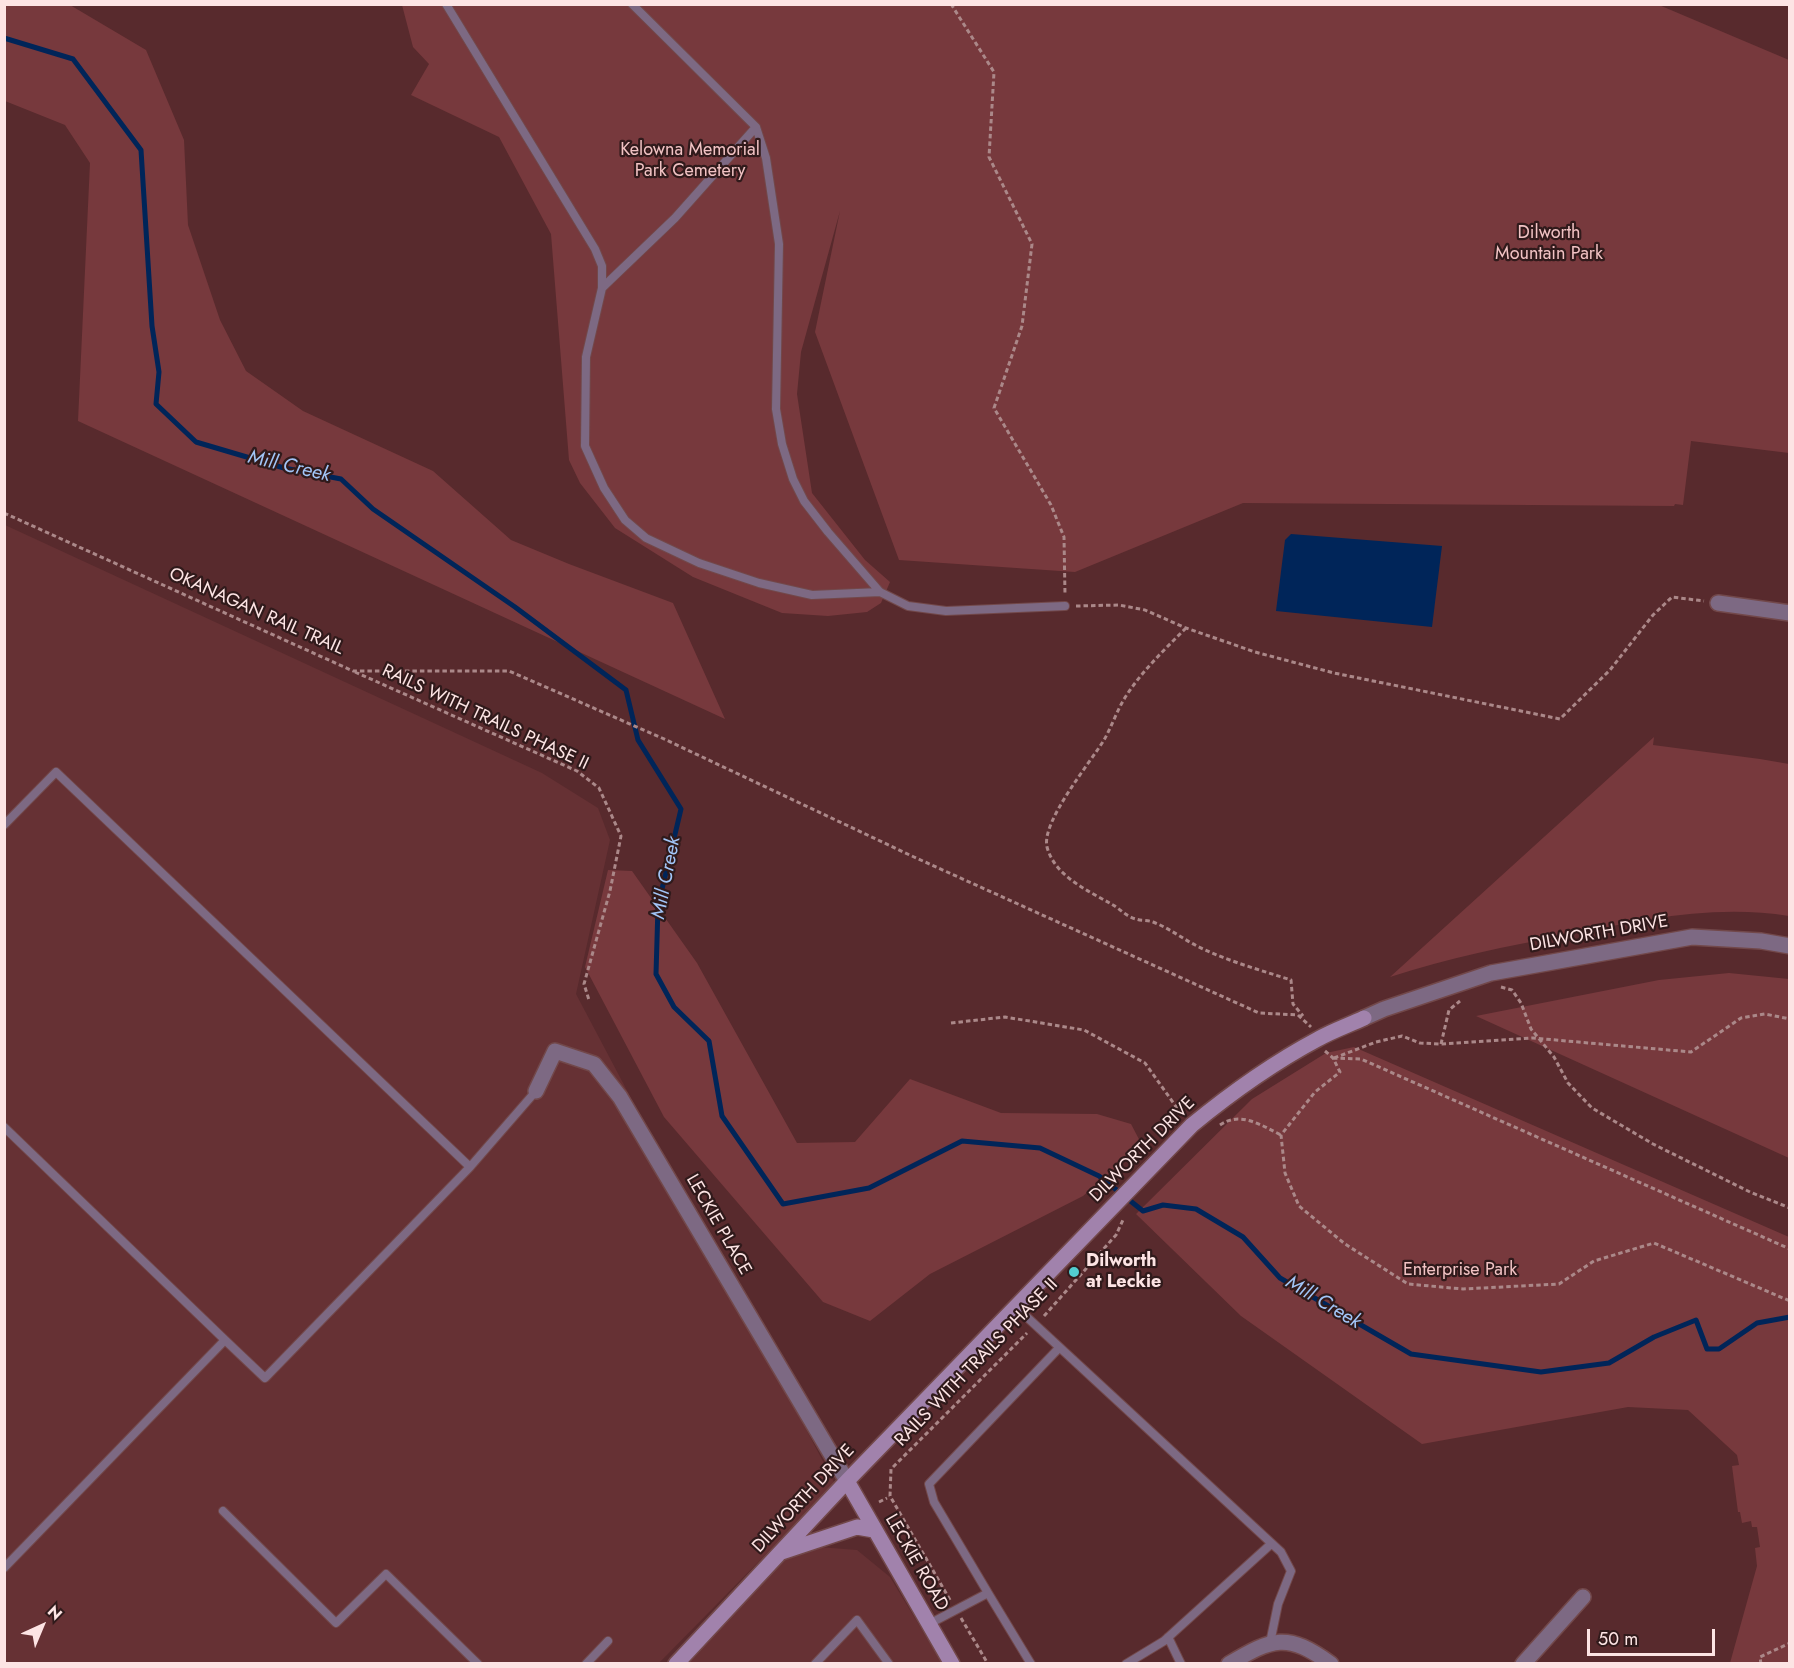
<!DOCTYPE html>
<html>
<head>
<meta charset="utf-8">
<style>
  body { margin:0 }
  #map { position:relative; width:1794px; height:1668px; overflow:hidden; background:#582a2d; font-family:Jost,sans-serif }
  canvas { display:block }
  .frame { position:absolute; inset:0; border:6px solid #fde4e4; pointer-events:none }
  .north { position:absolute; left:12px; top:1596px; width:60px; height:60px; -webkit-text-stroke:4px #301a1b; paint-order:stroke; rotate:44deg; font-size:16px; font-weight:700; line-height:24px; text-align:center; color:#fde4e4 }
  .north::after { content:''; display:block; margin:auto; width:21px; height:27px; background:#fde4e4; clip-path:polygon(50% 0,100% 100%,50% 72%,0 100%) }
  .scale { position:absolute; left:1587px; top:1629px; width:128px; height:27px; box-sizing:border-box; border:3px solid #fde4e4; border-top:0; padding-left:8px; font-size:18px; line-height:21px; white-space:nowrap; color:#fde4e4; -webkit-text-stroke:4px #301a1b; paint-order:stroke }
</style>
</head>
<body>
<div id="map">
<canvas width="1794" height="1668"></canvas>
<div class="frame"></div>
<div class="north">N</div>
<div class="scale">50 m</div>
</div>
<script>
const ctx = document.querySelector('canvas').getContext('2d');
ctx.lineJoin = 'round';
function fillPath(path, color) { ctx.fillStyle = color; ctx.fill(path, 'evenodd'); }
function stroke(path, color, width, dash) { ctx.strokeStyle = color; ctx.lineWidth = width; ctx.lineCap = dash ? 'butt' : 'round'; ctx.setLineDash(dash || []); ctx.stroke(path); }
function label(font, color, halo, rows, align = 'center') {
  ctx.font = font + ' Jost,sans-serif'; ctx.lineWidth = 4.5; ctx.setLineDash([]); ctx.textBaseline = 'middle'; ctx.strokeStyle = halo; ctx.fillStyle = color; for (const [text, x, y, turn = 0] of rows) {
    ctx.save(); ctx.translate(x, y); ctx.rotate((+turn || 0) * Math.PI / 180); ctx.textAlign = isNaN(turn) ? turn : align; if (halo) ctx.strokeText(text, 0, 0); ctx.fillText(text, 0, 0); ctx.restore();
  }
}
fillPath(new Path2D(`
  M 5,525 L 542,773 L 598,808 L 610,840 L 576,994 L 835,1484 L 659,1663 L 5,1664 Z
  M 819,1547 L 857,1550 L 890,1577 L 942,1663 L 688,1664 L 787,1557 Z`), '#663134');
fillPath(new Path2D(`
  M 4,5 L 70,5 L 146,50 L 184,140 L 188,225 L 220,320 L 246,371 L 303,411 L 433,471 L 511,540 L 569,564 L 673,603 L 725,719 L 78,421 L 90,163 L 65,125 L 5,101 Z
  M 402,5 L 1659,5 L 1789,60 L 1789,453 L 1691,441 L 1683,505 L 1675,504 L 1674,506 L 1243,503 L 1075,572 L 899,560 L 815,332 L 840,211 L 801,352 L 797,394 L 812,493 L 865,560 L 890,582 L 881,603 L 867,612 L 828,616 L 782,613 L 693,577 L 615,528 L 580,483 L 569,460 L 551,234 L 499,137 L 411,95 L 429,64 L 413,47 Z
  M 1654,737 L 1653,745 L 1760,759 L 1789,764 L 1789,916 C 1714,904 1641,920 1568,935 C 1507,946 1448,958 1390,977 Z
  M 608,870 L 632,871 L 697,963 L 797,1143 L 855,1142 L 910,1079 L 1001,1113 L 1097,1114 L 1131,1124 L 1142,1145 L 1083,1196 L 930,1274 L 870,1321 L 823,1302 L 664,1117 L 585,967 Z
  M 1729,973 L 1789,979 L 1789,1158 L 1476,1016 L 1659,980 Z
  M 1354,1047 L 1789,1237 L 1789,1663 L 1730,1663 L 1757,1566 L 1755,1548 L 1760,1547 L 1757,1527 L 1752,1527 L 1751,1521 L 1742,1523 L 1740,1512 L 1738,1512 L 1732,1466 L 1739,1465 L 1737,1455 L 1688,1410 L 1628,1407 L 1422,1444 L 1241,1316 L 1136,1214 L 1252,1099 L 1326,1053 Z`), '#77393d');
fillPath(new Path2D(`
  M 1291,534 L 1442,546 L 1432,627 L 1276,611 L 1285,540 Z`), '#002559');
stroke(new Path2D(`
  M 4,38 L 73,59 L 141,150 L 152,326 L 159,372 L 156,404 L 196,442 L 284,468 L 341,479 L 373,509 L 515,607 L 626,690 L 638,740 L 681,809 L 658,906 L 656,974 L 674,1007 L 709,1041 L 722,1116 L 783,1204 L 869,1188 L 962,1141 L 1040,1148 L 1099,1176 L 1143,1211 L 1163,1205 L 1196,1209 L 1243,1237 L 1280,1278 L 1411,1354 L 1541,1372 L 1609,1363 L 1654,1337 L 1696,1320 L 1707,1349 L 1719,1349 L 1757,1323 L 1790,1317`), '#002559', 5);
const service = new Path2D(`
  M 446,4 L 595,249 L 602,266 L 602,288
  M 632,4 L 756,127 L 766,158 L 779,244 L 776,409 L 782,444 L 793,479 L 804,501 L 828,532 L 880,592 L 908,606 L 946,611 L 1065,606
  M 756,127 L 675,218 L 602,288 L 586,357 L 585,446 L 604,488 L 625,520 L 646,538 L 699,563 L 759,583 L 812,595 L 880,592
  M 4,825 L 56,772 L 470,1167
  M 4,1127 L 225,1340
  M 1016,1307 L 1281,1552 L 1291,1571 L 1278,1604 L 1270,1643
  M 223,1511 L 336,1623 L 386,1574 L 478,1664
  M 4,1568 L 225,1340 L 265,1378 L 470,1167 L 536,1091
  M 988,1593 L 1031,1664
  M 929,1624 L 988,1593 L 934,1502 L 929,1484 L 1059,1348
  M 1168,1637 L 1181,1664
  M 586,1664 L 608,1641
  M 815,1664 L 857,1620 L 889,1664
  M 1126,1664 L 1164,1641 L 1271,1544`);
const minor = new Path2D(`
  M 1718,603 L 1790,613
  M 536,1091 L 555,1051 L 594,1064 L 620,1097 L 847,1481
  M 1229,1664 C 1273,1638 1287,1632 1331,1664
  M 1523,1664 L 1583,1597`);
const tertiary = new Path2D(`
  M 1364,1018 L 1384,1009 L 1491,973 L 1692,937 L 1761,941 L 1790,946`);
const secondary = new Path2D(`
  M 847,1481 L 952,1664
  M 782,1552 L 857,1527 L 874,1530
  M 676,1664 L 847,1481 L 1192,1125 C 1231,1093 1273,1063 1318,1039 C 1332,1031 1349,1025 1364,1018`);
stroke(service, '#72484a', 10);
stroke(minor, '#72484a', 18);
stroke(tertiary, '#72484a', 18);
stroke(secondary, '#72484a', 18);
stroke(new Path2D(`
  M 951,4 L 994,72 L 989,157 L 1032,244 L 1022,326 L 994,408 L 1051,505 L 1064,537 L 1065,595
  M 4,513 L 353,671 L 509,671 L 662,738 L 914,857 L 1259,1013 L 1298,1015 L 1311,1027
  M 1076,606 L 1119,605 L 1145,610 L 1186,628 L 1255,652 L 1334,673 L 1560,719 L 1610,670 L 1653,615 L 1672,597 L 1704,601
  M 1186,628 C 1165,649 1143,670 1126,696 C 1117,710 1112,726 1104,740 C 1090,763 1041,822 1047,847 C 1055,877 1089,891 1113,905 C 1120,909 1127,917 1136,919 C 1141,921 1148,920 1153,922 C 1169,928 1183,939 1197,946 C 1227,961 1260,970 1291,980 L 1293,1004 L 1303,1016
  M 355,672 L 577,771 L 599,788 L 621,836 L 610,891 L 584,984 L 589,1000
  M 1501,987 L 1512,990 L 1521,1003 L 1531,1029 L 1554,1057 L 1568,1083 L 1592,1108 L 1653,1144 L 1750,1192 L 1790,1208
  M 951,1023 L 1005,1017 L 1084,1030 L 1145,1063 L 1182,1115
  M 1441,1044 L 1449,1010 L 1460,1001
  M 1325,1051 L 1333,1058 L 1340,1072 L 1315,1092 L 1281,1135 L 1285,1173 L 1299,1206 L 1345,1244 L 1408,1284 L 1463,1289 L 1559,1284 L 1594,1261 L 1654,1243 L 1790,1301
  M 1333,1058 L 1361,1059 L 1790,1249
  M 1334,1058 L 1376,1042 L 1402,1036 L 1420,1043 L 1441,1044 L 1533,1038 L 1691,1052 L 1741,1018 L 1765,1014 L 1790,1019
  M 1220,1125 C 1240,1111 1261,1125 1281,1135
  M 1044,1316 L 1116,1235 L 1123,1220
  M 879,1502 L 887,1498
  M 950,1600 L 890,1496 L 891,1469 L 1027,1333
  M 961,1618 L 988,1664
  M 1761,1664 L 1760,1657 L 1790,1643`), '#ab8889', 3, [4.5, 3]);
stroke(service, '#7d6983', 8);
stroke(minor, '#7d6983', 15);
stroke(tertiary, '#7d6983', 15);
stroke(secondary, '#a182ac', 15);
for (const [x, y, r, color] of [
  [1074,1272,6,"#52cdd0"]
]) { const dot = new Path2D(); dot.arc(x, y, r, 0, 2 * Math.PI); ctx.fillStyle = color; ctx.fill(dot); stroke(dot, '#301a1b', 2); }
label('18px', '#f2c3c4', '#301a1b', [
  ["Kelowna Memorial",690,151],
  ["Park Cemetery",690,172],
  ["Dilworth",1549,234],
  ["Mountain Park",1549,255],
  ["Enterprise Park",1460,1271]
]);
label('18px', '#fde4e4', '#301a1b', [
  ["OKANAGAN RAIL TRAIL",256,612,24],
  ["RAILS WITH TRAILS PHASE II",485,718,25],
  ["DILWORTH DRIVE",1599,934,-10],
  ["DILWORTH DRIVE",1143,1150,-45],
  ["LECKIE PLACE",718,1225,60],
  ["RAILS WITH TRAILS PHASE II",977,1363,-46],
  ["DILWORTH DRIVE",804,1499,-47],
  ["LECKIE ROAD",916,1563,60]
]);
label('bold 18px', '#fde4e4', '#301a1b', [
  ["Dilworth",1086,1262],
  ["at Leckie",1086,1283]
], 'left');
label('italic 20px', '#a2c5f7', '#301a1b', [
  ["Mill Creek",289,467,13],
  ["Mill Creek",667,878,-79],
  ["Mill Creek",1323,1303,31]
]);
</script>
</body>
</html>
